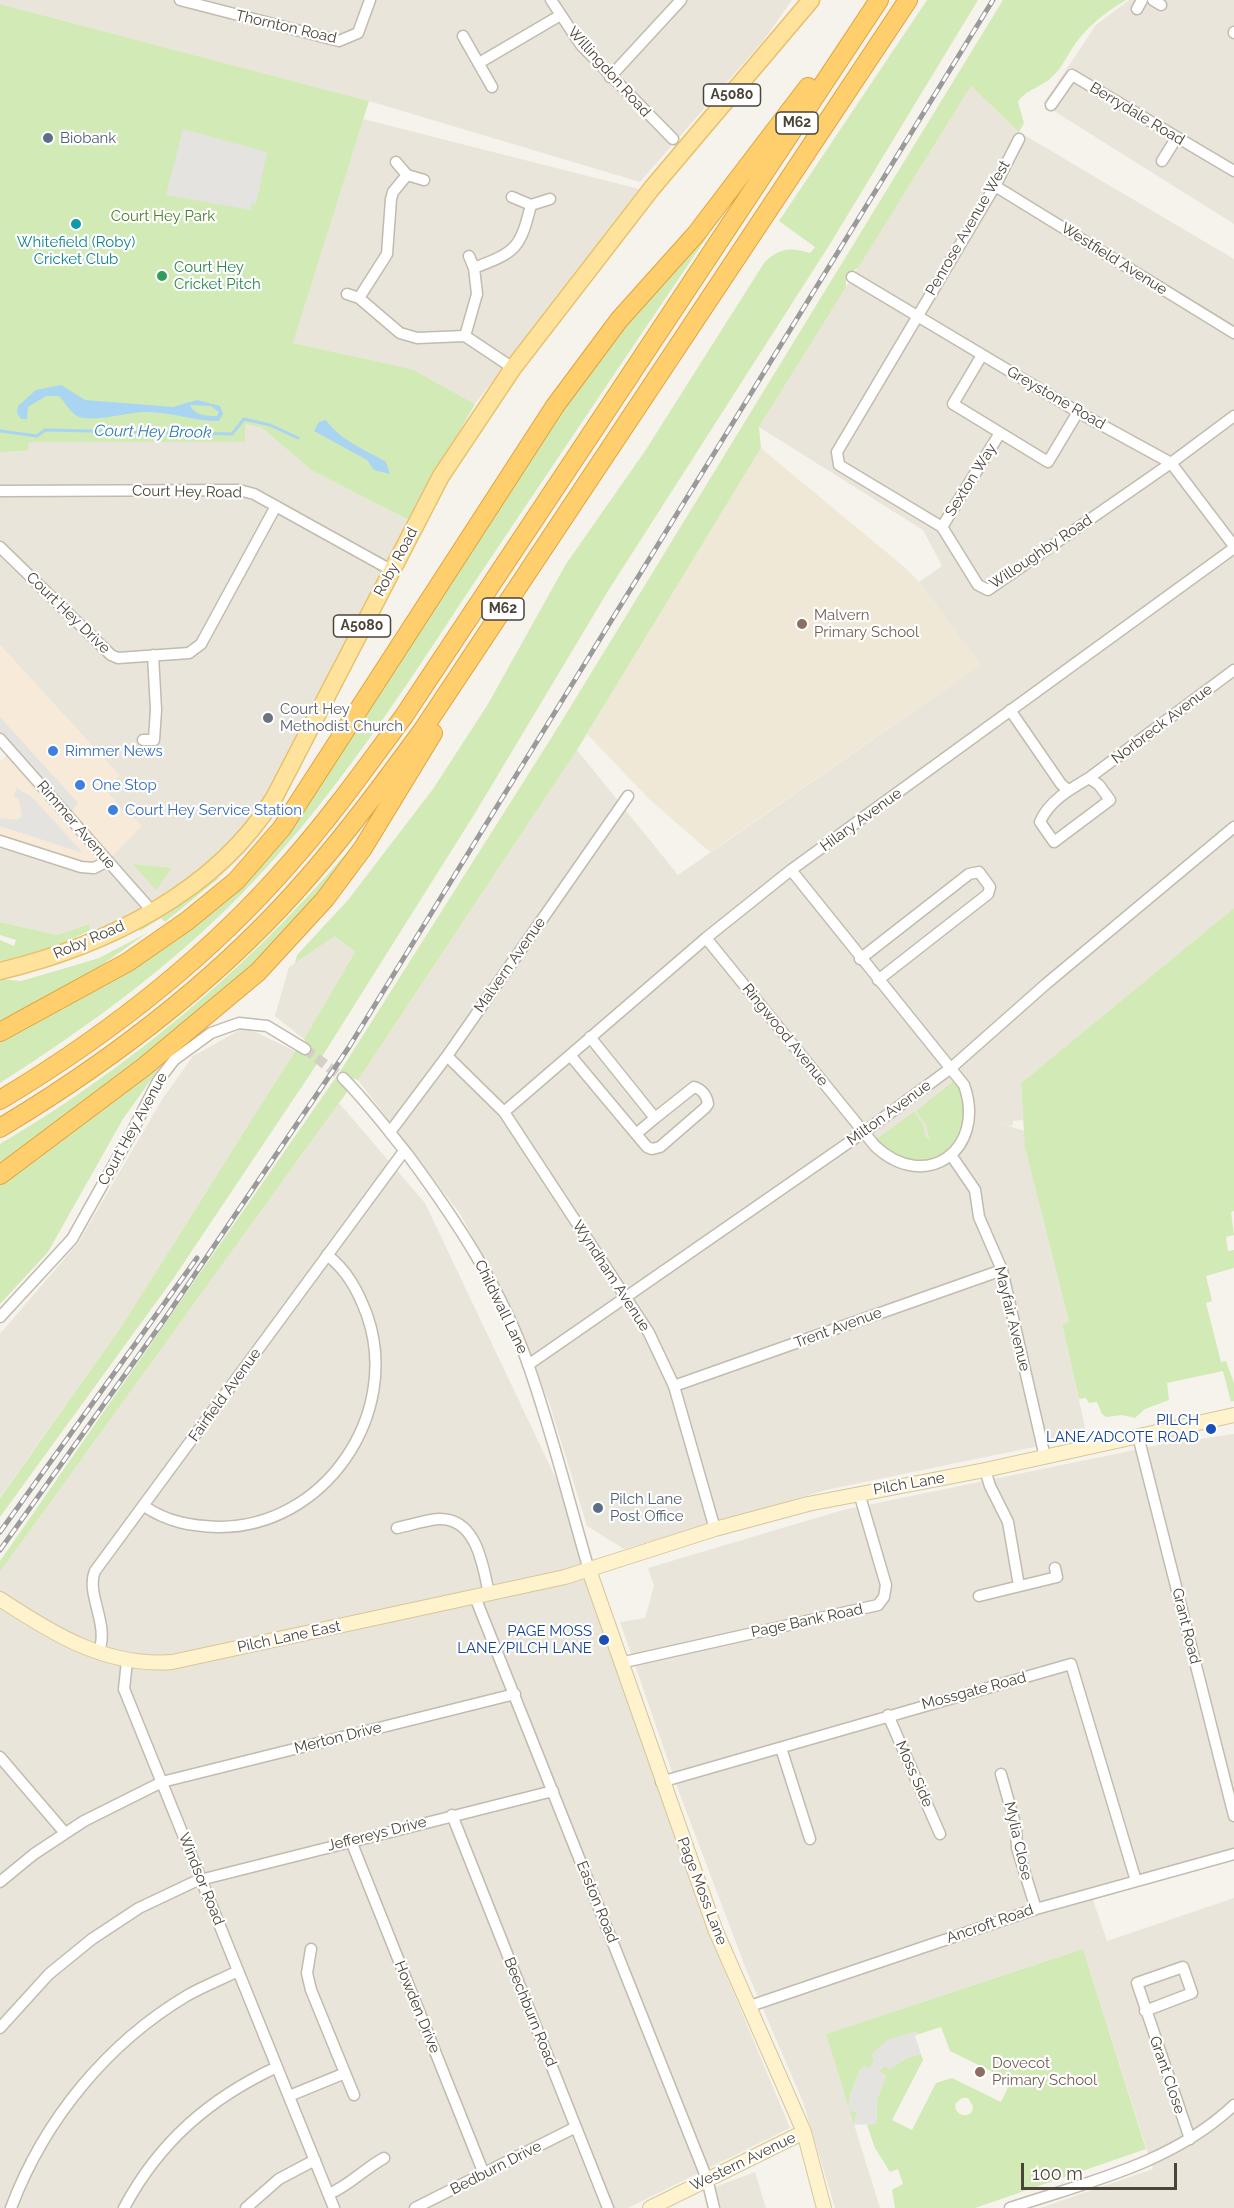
<!DOCTYPE html>
<html>
<head>
<meta charset="utf-8">
<style>
  body { margin:0 }
  #map { position:relative; width:1234px; height:2208px; overflow:hidden; background:#f6f3ec; font-family:Raleway,sans-serif }
  canvas { display:block }
  .scale { position:absolute; left:1021px; top:2163px; width:156px; height:27px; box-sizing:border-box; border:3px solid #4b4439; border-top:0; padding-left:8px; font-size:18px; line-height:21px; white-space:nowrap; color:#4b4439; -webkit-text-stroke:4px #fff; paint-order:stroke }
</style>
</head>
<body>
<div id="map">
<canvas width="1234" height="2208"></canvas>
<div class="scale">100 m</div>
</div>
<script>
const ctx = document.querySelector('canvas').getContext('2d');
ctx.lineJoin = 'round';
function fillPath(path, color) { ctx.fillStyle = color; ctx.fill(path, 'evenodd'); }
function stroke(path, color, width, dash) { ctx.strokeStyle = color; ctx.lineWidth = width; ctx.lineCap = dash ? 'butt' : 'round'; ctx.setLineDash(dash || []); ctx.stroke(path); }
function label(font, color, halo, rows, align = 'center') {
  ctx.font = font + ' Raleway,sans-serif'; ctx.lineWidth = 4.5; ctx.setLineDash([]); ctx.textBaseline = 'middle'; ctx.strokeStyle = halo; ctx.fillStyle = color; for (const [text, x, y, turn = 0] of rows) {
    ctx.save(); ctx.translate(x, y); ctx.rotate((+turn || 0) * Math.PI / 180); ctx.textAlign = isNaN(turn) ? turn : align; if (halo) ctx.strokeText(text, 0, 0); ctx.fillText(text, 0, 0); ctx.restore();
  }
}
fillPath(new Path2D(`
  M 0,0 L 792,0 L 763,41 L 640,182 L 369,101 L 0,4 Z
  M 1129,0 L 1234,0 L 1234,224 L 1043,104 L 1096,25 Z
  M 971,86 L 1019,132 L 1234,259 L 1234,908 L 1021,1083 L 1023,1120 L 1013,1121 L 1013,1125 L 1010,1126 L 992,1121 L 1025,1131 L 1025,1148 L 1069,1322 L 1062,1324 L 1087,1436 L 826,1490 L 624,1549 L 587,1526 L 549,1402 L 514,1320 L 461,1215 L 358,1080 L 577,750 L 678,875 L 980,665 L 919,582 L 942,566 L 923,530 L 759,427 Z
  M 363,119 L 639,189 L 475,404 L 412,369 L 293,343 Z
  M 245,424 L 262,428 L 311,470 L 409,520 L 285,792 L 282,806 L 243,854 L 219,878 L 216,877 L 95,939 L 89,924 L 57,935 L 0,922 L 0,841 L 129,819 L 105,789 L 119,775 L 0,645 L 0,452 L 28,451 L 28,442 L 244,442 Z
  M 335,936 L 355,952 L 304,1039 L 275,1016 L 289,967 Z
  M 245,1027 L 295,1051 L 123,1324 L 0,1497 L 0,1334 L 78,1243 L 163,1098 L 193,1056 Z
  M 339,1103 L 425,1203 L 559,1485 L 704,1922 L 790,2128 L 628,2208 L 0,2208 L 0,1572 Z
  M 1234,1434 L 1234,1856 L 1093,1900 L 1107,1941 L 1234,1898 L 1234,2208 L 1040,2208 L 1153,2169 L 1083,1949 L 826,2034 L 880,2208 L 835,2208 L 803,2102 L 746,1969 L 679,1792 L 620,1622 L 645,1618 L 654,1586 L 648,1568 L 843,1510 L 1159,1445 Z
  M 755,2172 L 766,2208 L 719,2208 L 715,2187 Z`), '#eae5da');
fillPath(new Path2D(`
  M 0,645 L 119,775 L 105,789 L 128,818 L 132,816 L 142,826 L 108,861 L 94,868 L 0,841 L 0,761 L 11,752 L 0,739 Z`), '#f7ead8');
fillPath(new Path2D(`
  M 761,448 L 903,566 L 919,582 L 980,665 L 710,852 L 649,799 L 587,734 Z`), '#efe8d6');
fillPath(new Path2D(`
  M 927,0 L 978,0 L 830,244 L 608,591 L 477,810 L 323,1055 L 173,1279 L 0,1517 L 0,1498 L 123,1324 L 295,1051 L 303,1050 L 306,1044 L 304,1039 L 355,952 L 335,936 L 295,963 L 297,955 L 348,900 L 433,789 L 488,704 L 566,564 L 645,451 L 764,263 C 779,248 790,247 810,253 L 815,247 L 779,221 Z
  M 1003,0 L 1126,0 C 1106,12 1086,27 1073,47 C 1066,58 1061,69 1051,78 C 1041,87 1024,91 1018,102 L 1024,123 L 1019,132 L 971,86 L 858,268 L 846,275 L 846,287 L 759,427 L 761,448 L 577,750 L 358,1080 L 350,1078 L 344,1085 L 347,1092 L 339,1103 L 0,1572 L 0,1561 L 341,1070 L 555,732 Z
  M 0,4 L 369,101 L 293,343 L 412,369 L 475,404 L 409,520 L 311,470 L 262,428 L 245,424 L 245,442 L 29,442 L 28,451 L 0,452 Z
  M 708,230 L 709,234 C 630,350 552,467 474,583 C 406,686 339,791 254,881 C 180,960 91,1025 0,1083 L 0,1037 L 84,994 L 291,828 L 531,457 L 581,385 L 622,330 Z
  M 364,832 L 337,873 L 269,951 L 200,1014 L 0,1168 L 0,1144 C 139,1062 262,956 364,832 Z
  M 133,864 L 171,868 L 171,869 L 156,890 Z
  M 216,877 L 219,878 L 165,922 L 161,918 L 140,931 L 138,927 Z
  M 1234,908 L 1234,1211 L 1231,1212 L 1234,1235 L 1226,1237 L 1228,1251 L 1234,1250 L 1234,1268 L 1206,1276 L 1212,1301 L 1206,1303 L 1221,1362 L 1226,1361 L 1234,1383 L 1234,1401 L 1231,1402 L 1223,1371 L 1167,1383 L 1169,1400 L 1145,1409 L 1135,1418 L 1122,1415 L 1106,1417 L 1102,1414 L 1097,1402 L 1089,1403 L 1086,1398 L 1079,1399 L 1062,1324 L 1069,1322 L 1025,1148 L 1021,1083 Z
  M 0,922 L 57,935 L 89,924 L 91,930 L 50,949 L 0,961 L 0,940 L 14,946 L 16,940 L 0,935 Z
  M 147,933 L 82,979 L 0,1020 L 0,979 L 21,981 L 76,965 L 99,958 Z
  M 167,1057 L 123,1119 L 48,1252 L 0,1304 L 0,1184 Z
  M 955,1080 C 979,1119 950,1175 902,1159 C 892,1156 883,1146 875,1140 L 914,1112 L 923,1124 L 925,1136 L 930,1140 L 926,1125 L 916,1111 Z
  M 1083,1949 L 1146,2149 L 975,2208 L 895,2208 L 892,2190 L 903,2184 L 898,2169 L 890,2172 L 875,2148 L 867,2125 L 876,2123 L 877,2099 L 886,2076 L 879,2071 L 884,2066 L 890,2069 L 906,2058 L 921,2054 L 923,2060 L 892,2120 L 912,2130 L 936,2083 L 952,2078 L 1001,2102 L 1011,2081 L 950,2051 L 941,2027 L 919,2034 L 915,2032 L 874,2062 L 870,2068 L 860,2070 L 850,2096 L 849,2110 L 857,2112 L 854,2125 L 826,2034 ZM 962,2098 L 968,2098 L 973,2106 L 972,2112 C 966,2117 960,2116 956,2110 L 955,2104 Z`), '#d2eab5');
fillPath(new Path2D(`
  M 183,129 L 267,152 L 256,204 L 251,205 L 251,210 L 166,195 Z
  M 0,717 L 78,803 L 72,811 L 0,732 Z
  M 17,788 L 34,799 L 83,853 L 0,826 L 0,818 L 17,820 L 22,816 L 19,800 L 14,796 Z
  M 915,2032 L 919,2034 L 915,2036 L 921,2054 L 906,2058 L 890,2069 L 884,2066 L 879,2071 L 886,2076 L 877,2099 L 876,2124 L 854,2125 L 857,2112 L 849,2110 L 850,2096 L 860,2070 L 864,2065 L 870,2068 L 874,2062 L 871,2054 L 889,2039 Z`), '#e5e3e0');
fillPath(new Path2D(`
  M 61,385 L 85,400 L 173,407 L 197,400 L 220,406 L 223,414 L 219,421 C 192,421 170,411 142,412 C 126,413 91,423 77,416 C 71,413 64,401 59,396 L 46,396 L 28,407 L 27,419 L 21,419 L 17,413 L 18,406 L 36,390 ZM 190,405 L 211,406 L 219,412 L 217,416 C 206,416 194,415 190,405 Z
  M 326,420 C 341,441 364,449 386,462 L 390,474 L 374,470 L 367,460 L 314,431 L 319,422 Z`), '#a9d4f2');
stroke(new Path2D(`
  M 0,431 L 37,436 L 45,430 L 232,434 L 244,419 L 270,425 L 298,438`), '#a9d4f2', 3);
stroke(new Path2D(`
  M 305,1049 L 343,1078`), '#d4d0c8', 10, [10, 5]);
const street = new Path2D(`
  M 180,0 L 339,41 L 358,33 L 370,0
  M 551,0 L 581,45 L 673,139
  M 1153,0 L 1161,5
  M 1137,9 L 1142,0
  M 1234,33 L 1234,32
  M 463,36 L 492,87
  M 479,63 L 559,16
  M 610,77 L 681,0
  M 1051,105 L 1072,75 L 1234,171
  M 1019,139 L 995,186 L 837,452 L 839,465 L 942,527 L 978,585 L 988,590 L 1171,463 L 1234,416
  M 1162,161 L 1177,137
  M 396,162 L 407,175
  M 407,175 L 393,192 L 391,199 L 387,254 L 359,298 L 400,333 L 417,338 L 465,336 L 513,368
  M 407,175 L 424,180
  M 995,186 L 1234,333
  M 512,197 L 531,205
  M 531,205 L 550,199
  M 469,256 L 474,268
  M 852,277 L 1078,412 L 1171,463 L 1234,546
  M 347,294 L 359,298
  M 465,336 L 477,294 L 474,268 C 516,252 520,249 531,205
  M 982,355 L 953,404 L 1048,462 L 1078,412
  M 0,491 L 239,490 L 254,494 L 391,570
  M 942,527 L 1000,433
  M 0,547 L 111,655 L 118,658 L 189,653 L 201,644 L 276,506
  M 1010,710 L 1061,784 L 1068,790
  M 0,739 L 152,911
  M 143,740 L 154,740 L 156,710 L 153,655
  M 1089,778 L 1099,785 L 1110,800 L 1054,842 L 1040,822 C 1049,801 1070,789 1089,778 L 1234,670
  M 0,841 L 81,867 L 94,868 L 108,861
  M 706,938 L 875,1146 C 926,1194 987,1149 964,1085 L 791,870
  M 860,959 L 969,874 L 979,872 L 990,887 L 988,894 L 878,980
  M 590,1037 L 655,1118 L 694,1087 C 702,1089 707,1096 708,1104 L 705,1108 L 660,1147 L 652,1149 L 647,1147 L 636,1134 L 655,1118
  M 570,1055 L 636,1134
  M 447,1056 L 504,1112 L 649,1333 L 674,1386 L 715,1529
  M 343,1078 C 367,1102 387,1129 408,1155 C 456,1220 501,1288 528,1364 C 552,1432 569,1502 589,1570
  M 504,1112 L 706,938 L 791,870 L 1234,548
  M 390,1132 L 447,1056 L 628,796
  M 951,1155 L 975,1190 L 979,1217 L 1002,1270 L 1045,1457
  M 0,1317 L 72,1239 L 132,1132 L 158,1081 L 174,1060 L 211,1033 L 239,1023 L 267,1026 L 305,1049
  M 528,1365 L 864,1132 L 951,1068 L 1046,984 L 1234,827
  M 674,1386 L 1002,1270
  M 1138,1436 L 1234,1816
  M 985,1470 L 990,1486 L 1008,1522 L 1019,1586
  M 144,1506 C 167,1522 191,1526 218,1527 C 324,1528 402,1414 367,1315 C 358,1291 347,1270 327,1255
  M 397,1528 C 411,1525 425,1520 439,1519 C 477,1518 483,1566 489,1594
  M 979,1596 L 1057,1577 L 1055,1568
  M 475,1597 L 707,2179 L 714,2208
  M 98,1653 C 111,1626 85,1594 95,1571 L 404,1151
  M 127,1661 L 124,1689 L 334,2208
  M 620,1663 L 878,1605 L 884,1597 L 886,1585 L 859,1493
  M 888,1715 L 940,1834
  M 781,1748 L 810,1839
  M 0,1757 L 65,1833
  M 1001,1774 L 1016,1827 L 1017,1848 L 1036,1909
  M 661,1782 L 1071,1664 L 1136,1881
  M 452,1815 L 608,2208
  M 351,1841 L 484,2174
  M 0,1882 L 34,1854 L 84,1821 L 162,1782 L 515,1694
  M 311,1949 L 307,1973 L 311,1990 L 354,2095
  M 750,2006 L 1036,1909 L 1234,1854
  M 1145,2011 L 1192,1993 L 1183,1967 L 1137,1983 L 1190,2139
  M 0,2028 L 49,1974 L 92,1939 L 139,1908 L 196,1881 L 553,1791
  M 289,2096 L 345,2073
  M 329,2194 C 350,2185 364,2169 384,2158
  M 11,2208 C 44,2120 107,2043 188,1995 C 204,1986 222,1979 238,1971
  M 124,2208 C 159,2142 210,2098 277,2067
  M 246,2208 L 279,2179 L 315,2160
  M 415,2208 L 576,2127
  M 1010,2208 C 1088,2182 1173,2163 1234,2105`);
const secondary = new Path2D(`
  M 589,1570 L 715,1929 L 804,2132 L 824,2208
  M 0,1599 C 53,1634 106,1667 172,1662 L 565,1577 L 715,1529 L 808,1504 L 985,1470 L 1234,1415
  M 650,2208 L 804,2132`);
const primary = new Path2D(`
  M 0,971 C 105,946 216,892 274,798 L 441,476 L 513,368 L 652,188 L 811,0`);
const highway = new Path2D(`
  M 0,1032 L 128,962 L 187,921 L 236,881 L 282,828 L 555,406 L 619,320 L 696,234 L 808,87
  M 0,1100 C 105,1037 208,957 289,864 C 331,817 367,766 404,716 L 879,0
  M 0,1128 C 113,1060 224,975 310,875 C 350,829 386,780 422,731 L 908,0
  M 0,1175 L 144,1067 L 258,972 L 325,899 L 363,848 L 433,733`);
stroke(street, '#c2bbae', 13);
stroke(secondary, '#d6c79b', 16);
stroke(primary, '#e6c16a', 19);
stroke(highway, '#e0a43c', 20);
stroke(street, '#fff', 10);
stroke(secondary, '#fff3cd', 14);
stroke(primary, '#ffe39c', 16);
stroke(highway, '#ffcf6e', 18);
const rail = new Path2D(`
  M 0,1532 L 197,1258
  M 0,1550 L 164,1320 L 349,1047 L 993,0`);
stroke(rail, '#9a9a9a', 5);
stroke(rail, '#fff', 3, [9]);
for (const [x, y, r, color] of [
  [48,138,6,"#5c6f8a"],
  [76,224,6,"#0f9aa8"],
  [162,276,6,"#2e9e5b"],
  [802,624,6,"#8d6e63"],
  [268,718,6,"#6b7280"],
  [53,751,6,"#3f7fe0"],
  [80,785,6,"#3f7fe0"],
  [113,810,6,"#3f7fe0"],
  [1211,1429,6,"#1a4fb4"],
  [598,1508,6,"#5c6f8a"],
  [604,1640,6,"#1a4fb4"],
  [980,2072,6,"#8d6e63"]
]) { const dot = new Path2D(); dot.arc(x, y, r, 0, 2 * Math.PI); ctx.fillStyle = color; ctx.fill(dot); stroke(dot, '#fff', 2); }
for (const [x, y, w] of [
  [732,95,57],
  [797,123,42],
  [503,609,42],
  [362,626,57]
]) { const box = new Path2D(); box.roundRect(x - w / 2, y - 11, w, 22, 4.5); ctx.fillStyle = '#fff'; ctx.fill(box); stroke(box, '#4b4439', 1.5); }
label('bold 14px', '#4b4439', null, [
  ["A5080",732,95],
  ["M62",797,123],
  ["M62",503,609],
  ["A5080",362,626]
]);
label('15px', '#4b4439', '#fff', [
  ["Thornton Road",286,27,13],
  ["Willingdon Road",609,72,48],
  ["Berrydale Road",1137,114,31],
  ["Penrose Avenue West",968,228,-60],
  ["Westfield Avenue",1114,259,32],
  ["Greystone Road",1056,398,30],
  ["Sexton Way",971,480,-58],
  ["Court Hey Road",187,492,1],
  ["Willoughby Road",1041,552,-34],
  ["Roby Road",396,562,-62],
  ["Court Hey Drive",68,613,44],
  ["Norbreck Avenue",1162,724,-37],
  ["Hilary Avenue",861,820,-36],
  ["Rimmer Avenue",76,825,49],
  ["Roby Road",89,940,-23],
  ["Malvern Avenue",510,965,-55],
  ["Ringwood Avenue",785,1035,51],
  ["Milton Avenue",889,1113,-36],
  ["Court Hey Avenue",133,1129,-61],
  ["Wyndham Avenue",611,1276,57],
  ["Childwall Lane",501,1307,64],
  ["Mayfair Avenue",1012,1319,76],
  ["Trent Avenue",838,1328,-20],
  ["Fairfield Avenue",225,1395,-54],
  ["Pilch Lane",909,1484,-10],
  ["Page Bank Road",807,1621,-12],
  ["Grant Road",1186,1626,76],
  ["Pilch Lane East",289,1637,-12],
  ["Mossgate Road",974,1691,-15],
  ["Merton Drive",338,1738,-14],
  ["Moss Side",914,1774,66],
  ["Jeffereys Drive",377,1834,-14],
  ["Mylia Close",1018,1841,77],
  ["Windsor Road",201,1879,68],
  ["Page Moss Lane",702,1891,69],
  ["Easton Road",597,1902,68],
  ["Ancroft Road",990,1924,-19],
  ["Howden Drive",417,2007,68],
  ["Beechburn Road",530,2012,68],
  ["Grant Close",1167,2075,71],
  ["Western Avenue",743,2162,-26],
  ["Bedburn Drive",496,2168,-27]
]);
label('15px', '#4e5e75', '#fff', [
  ["Biobank",60,138],
  ["Pilch Lane",610,1499],
  ["Post Office",610,1516]
], 'left');
label('15px', '#4a7f2a', '#fff', [
  ["Court Hey Park",163,216]
]);
label('15px', '#0d838f', '#fff', [
  ["Whitefield (Roby)",76,242],
  ["Cricket Club",76,259]
]);
label('15px', '#27864d', '#fff', [
  ["Court Hey",174,267],
  ["Cricket Pitch",174,284]
], 'left');
label('15px', '#785e54', '#fff', [
  ["Malvern",814,615],
  ["Primary School",814,632],
  ["Dovecot",992,2063],
  ["Primary School",992,2080]
], 'left');
label('15px', '#5b616d', '#fff', [
  ["Court Hey",280,709],
  ["Methodist Church",280,726]
], 'left');
label('15px', '#366cbe', '#fff', [
  ["Rimmer News",65,751],
  ["One Stop",92,785],
  ["Court Hey Service Station",125,810]
], 'left');
label('15px', '#164399', '#fff', [
  ["PILCH",1199,1420],
  ["LANE/ADCOTE ROAD",1199,1437],
  ["PAGE MOSS",592,1631],
  ["LANE/PILCH LANE",592,1648]
], 'right');
label('italic 16px', '#2e7ab2', '#fff', [
  ["Court Hey Brook",153,432,1]
]);
</script>
</body>
</html>
